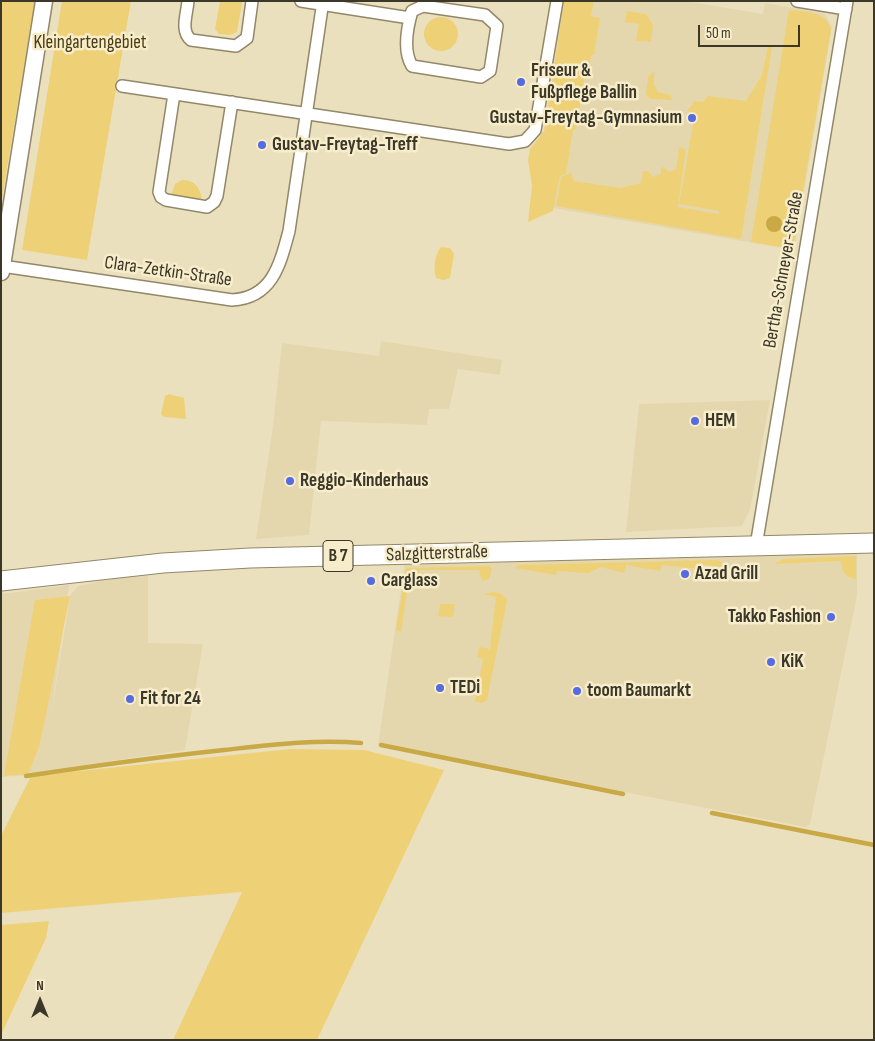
<!DOCTYPE html>
<html>
<head>
<meta charset="utf-8">
<style>
  body { margin:0 }
  #map { position:relative; width:875px; height:1041px; overflow:hidden; background:#ebe0bd; font-family:"Sofia Sans Condensed",sans-serif }
  canvas { display:block }
  .frame { position:absolute; inset:0; border:2px solid #3b3729; pointer-events:none }
  .north { position:absolute; left:15px; top:976px; width:50px; height:50px; -webkit-text-stroke:4px #f8edca; paint-order:stroke; rotate:0deg; font-size:14px; font-weight:700; line-height:20px; text-align:center; color:#3b3729 }
  .north::after { content:''; display:block; margin:auto; width:18px; height:22px; background:#3b3729; clip-path:polygon(50% 0,100% 100%,50% 72%,0 100%) }
  .scale { position:absolute; left:698px; top:25px; width:102px; height:22px; box-sizing:border-box; border:2px solid #3b3729; border-top:0; padding-left:6px; font-size:15px; line-height:18px; white-space:nowrap; color:#3b3729; -webkit-text-stroke:4px #f8edca; paint-order:stroke }
</style>
</head>
<body>
<div id="map">
<canvas width="875" height="1041"></canvas>
<div class="frame"></div>
<div class="north">N</div>
<div class="scale">50 m</div>
</div>
<script>
const ctx = document.querySelector('canvas').getContext('2d');
ctx.lineJoin = 'round';
function fillPath(path, color) { ctx.fillStyle = color; ctx.fill(path, 'evenodd'); }
function stroke(path, color, width, dash) { ctx.strokeStyle = color; ctx.lineWidth = width; ctx.lineCap = dash ? 'butt' : 'round'; ctx.setLineDash(dash || []); ctx.stroke(path); }
function label(font, color, halo, rows, align = 'center') {
  ctx.font = font + ' "Sofia Sans Condensed",sans-serif'; ctx.lineWidth = 5; ctx.setLineDash([]); ctx.textBaseline = 'middle'; ctx.strokeStyle = halo; ctx.fillStyle = color; for (const [text, x, y, turn = 0] of rows) {
    ctx.save(); ctx.translate(x, y); ctx.rotate((+turn || 0) * Math.PI / 180); ctx.textAlign = isNaN(turn) ? turn : align; if (halo) ctx.strokeText(text, 0, 0); ctx.fillText(text, 0, 0); ctx.restore();
  }
}
fillPath(new Path2D(`
  M 589,1 L 685,1 L 763,14 L 765,3 L 825,14 L 832,27 L 794,250 L 553,208 Z
  M 381,341 L 502,360 L 500,375 L 458,369 L 449,409 L 429,409 L 427,425 L 321,421 L 309,535 L 256,539 L 273,426 L 282,343 L 379,356 Z
  M 770,400 L 750,510 L 742,526 L 626,532 L 639,404 Z
  M 857,551 L 857,596 L 810,824 L 806,827 L 378,745 L 405,562 Z
  M 148,576 L 148,643 L 203,644 L 185,750 L 43,771 L 43,774 L 1,777 L 1,594 L 69,585 L 51,716 L 70,596 L 78,586 L 120,577 Z`), '#e5d7ad');
fillPath(new Path2D(`
  M 1,1 L 35,1 L 1,204 Z
  M 62,1 L 131,1 L 87,260 L 22,250 Z
  M 220,1 L 240,1 L 242,3 L 237,32 L 230,35 L 219,34 L 215,29 Z
  M 564,1 L 594,1 L 591,16 L 600,18 L 594,55 L 591,55 L 588,75 L 585,75 L 576,129 L 573,130 L 566,174 L 560,176 L 553,211 L 528,222 L 532,186 L 528,160 L 530,149 L 544,131 Z
  M 789,10 C 805,12 826,10 831,30 L 793,249 L 751,242 Z
  M 627,11 L 646,14 L 653,25 L 651,42 L 636,41 L 639,24 L 625,22 Z
  M424 34a17 17 0 1 1 34 0a17 17 0 1 1-34 0Z
  M 768,46 L 772,47 L 741,239 L 556,206 L 561,177 L 571,173 L 574,181 L 620,188 L 641,183 L 643,171 L 648,171 L 653,177 L 661,174 L 661,168 L 664,167 L 668,172 L 676,169 L 679,147 L 686,149 L 678,207 L 719,214 L 719,211 L 679,204 L 695,113 L 687,111 L 695,101 L 703,102 L 708,96 L 746,101 L 762,75 Z
  M 654,71 L 654,84 L 658,92 L 671,95 L 672,100 L 650,99 L 646,94 L 648,77 Z
  M 182,180 C 195,180 200,187 202,200 L 171,195 L 175,184 Z
  M 441,247 L 450,248 L 454,254 L 450,278 L 443,280 L 436,278 C 433,270 435,253 441,247 Z
  M 169,394 L 184,398 L 186,419 L 164,417 L 161,414 L 165,396 Z
  M 856,556 L 856,579 C 844,577 843,573 841,561 L 774,564 L 783,559 Z
  M 716,560 L 727,564 L 729,568 L 700,564 L 699,569 L 662,565 L 660,571 L 626,565 L 624,573 L 601,567 L 589,573 L 557,571 L 556,575 L 515,568 L 518,565 Z
  M 490,566 L 492,570 L 489,579 L 482,581 L 479,570 L 420,570 L 419,579 L 409,578 L 401,632 L 396,630 L 406,568 Z
  M 494,592 L 502,594 L 507,600 L 506,606 L 487,700 L 482,703 L 475,702 L 483,659 L 477,657 L 479,647 L 490,649 L 496,597 L 483,594 Z
  M 70,596 L 46,715 L 39,747 L 28,774 L 4,776 L 35,600 Z
  M 440,604 L 455,604 L 453,617 L 438,616 Z
  M 290,749 L 364,750 L 444,770 L 317,1040 L 173,1040 L 242,892 L 1,913 L 1,836 L 31,776 Z
  M 49,921 L 46,938 L 1,1035 L 1,925 Z`), '#eed176');
fillPath(new Path2D(`
  M766 224a8 8 0 1 1 16 0a8 8 0 1 1-16 0Z`), '#c8a946');
stroke(new Path2D(`
  M 381,745 L 623,794
  M 26,776 C 92,766 158,757 224,750 C 269,745 316,739 361,743
  M 712,813 L 874,845`), '#c8a946', 4.5);
const street = new Path2D(`
  M 188,1 C 187,14 180,31 191,40 L 236,46 L 247,38 L 252,1
  M 301,1 L 410,18
  M 797,1 L 846,9
  M 423,6 L 485,15 L 497,26 L 490,71 L 481,77 L 412,66 C 403,51 407,28 412,11 Z
  M 122,86 L 509,144 L 525,141 L 535,130 L 557,1
  M 174,94 L 159,192 L 161,197 L 166,200 L 207,207 L 214,202 L 217,196 L 232,102
  M 2,266 L 232,300 C 272,298 280,265 289,231 L 323,1
  M 756,546 L 847,1`);
const secondary = new Path2D(`
  M 1,272 L 44,1`);
const primary = new Path2D(`
  M 1,581 L 163,563 L 250,558 L 874,543`);
stroke(street, '#928768', 14);
stroke(secondary, '#928768', 19);
stroke(primary, '#928768', 21);
stroke(street, '#fff', 11);
stroke(secondary, '#fff', 16);
stroke(primary, '#fff', 19);
for (const [x, y, r, color] of [
  [521,82,5,"#556be1"],
  [692,118,5,"#556be1"],
  [262,145,5,"#556be1"],
  [695,421,5,"#556be1"],
  [290,481,5,"#556be1"],
  [685,574,5,"#556be1"],
  [371,581,5,"#556be1"],
  [831,617,5,"#556be1"],
  [771,662,5,"#556be1"],
  [440,688,5,"#556be1"],
  [577,691,5,"#556be1"],
  [130,699,5,"#556be1"]
]) { const dot = new Path2D(); dot.arc(x, y, r, 0, 2 * Math.PI); ctx.fillStyle = color; ctx.fill(dot); stroke(dot, '#f8edca', 2); }
for (const [x, y, w] of [
  [338,556,30]
]) { const box = new Path2D(); box.roundRect(x - w / 2, y - 15.5, w, 31, 4); ctx.fillStyle = '#f8edca'; ctx.fill(box); stroke(box, '#3b3729', 1); }
label('bold 18px', '#3b3729', null, [
  ["B 7",338,556]
]);
label('19px', '#493c12', '#f8edca', [
  ["Kleingartengebiet",90,43]
]);
label('bold 19px', '#3b3729', '#f8edca', [
  ["Friseur &",531,71],
  ["Fußpflege Ballin",531,93],
  ["Gustav-Freytag-Gymnasium",682,118,"right"],
  ["Gustav-Freytag-Treff",272,145],
  ["HEM",705,421],
  ["Reggio-Kinderhaus",300,481],
  ["Azad Grill",695,574],
  ["Carglass",381,581],
  ["Takko Fashion",821,617,"right"],
  ["KiK",781,662],
  ["TEDi",450,688],
  ["toom Baumarkt",587,691],
  ["Fit for 24",140,699]
], 'left');
label('19px', '#3b3729', '#f8edca', [
  ["Bertha-Schneyer-Straße",784,270,-80],
  ["Clara-Zetkin-Straße",168,272,8],
  ["Salzgitterstraße",437,554,-2]
]);
</script>
</body>
</html>
